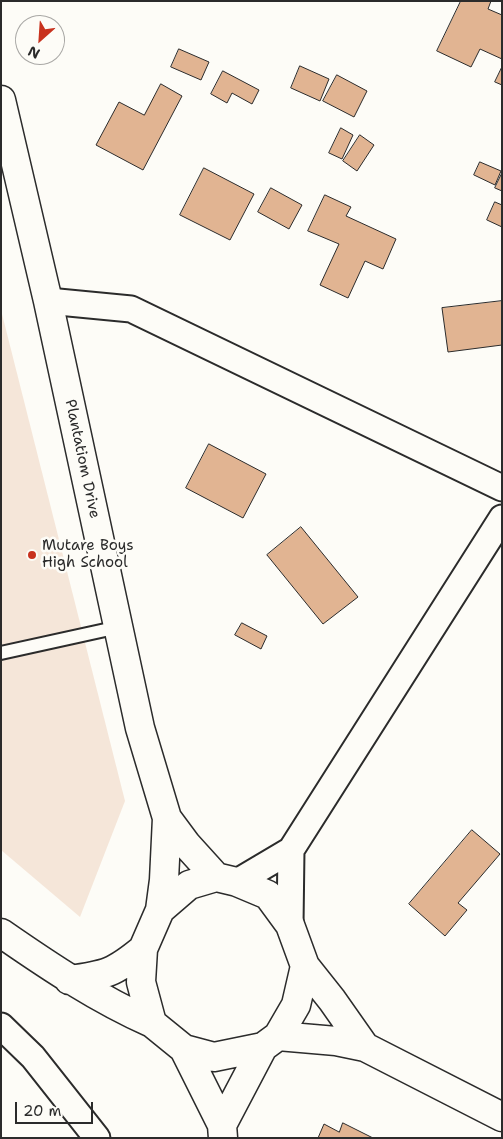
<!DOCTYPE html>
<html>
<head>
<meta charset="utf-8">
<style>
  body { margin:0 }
  #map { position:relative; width:503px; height:1139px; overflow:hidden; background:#fdfcf7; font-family:"Shantell Sans",sans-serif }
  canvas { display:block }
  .frame { position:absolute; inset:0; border:2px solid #2b2b2b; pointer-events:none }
  .north { position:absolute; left:15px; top:15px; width:50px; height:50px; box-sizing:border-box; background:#fdfcf7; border:1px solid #a9a8a5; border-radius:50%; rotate:206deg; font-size:14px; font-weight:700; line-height:20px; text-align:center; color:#2b2b2b }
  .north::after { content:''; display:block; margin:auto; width:18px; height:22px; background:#c8321e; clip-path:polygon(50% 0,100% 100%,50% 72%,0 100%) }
  .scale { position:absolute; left:15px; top:1102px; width:78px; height:22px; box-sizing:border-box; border:2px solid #2b2b2b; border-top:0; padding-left:6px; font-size:15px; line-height:18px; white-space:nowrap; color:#2b2b2b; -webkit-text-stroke:4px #fdfcf7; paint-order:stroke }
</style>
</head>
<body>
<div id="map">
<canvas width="503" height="1139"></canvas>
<div class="frame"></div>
<div class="north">N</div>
<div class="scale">20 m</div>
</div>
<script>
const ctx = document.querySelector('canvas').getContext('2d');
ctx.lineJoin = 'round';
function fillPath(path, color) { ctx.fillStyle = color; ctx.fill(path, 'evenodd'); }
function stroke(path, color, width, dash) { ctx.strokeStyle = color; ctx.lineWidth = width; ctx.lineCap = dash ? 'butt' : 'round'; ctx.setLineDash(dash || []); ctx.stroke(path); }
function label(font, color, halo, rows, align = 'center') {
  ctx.font = font + ' "Shantell Sans",sans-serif'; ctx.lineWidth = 5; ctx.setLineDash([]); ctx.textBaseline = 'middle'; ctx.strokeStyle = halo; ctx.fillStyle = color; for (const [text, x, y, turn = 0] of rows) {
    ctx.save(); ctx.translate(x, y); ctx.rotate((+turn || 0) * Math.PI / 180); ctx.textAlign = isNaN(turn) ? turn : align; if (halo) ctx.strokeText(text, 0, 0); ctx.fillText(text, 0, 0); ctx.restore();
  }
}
fillPath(new Path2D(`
  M 1,310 L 125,801 L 80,917 L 1,850 Z`), '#f5e6d9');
const building = new Path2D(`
  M 461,1 L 491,1 L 488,9 L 502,15 L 502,59 L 480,49 L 471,67 L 437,51 Z
  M 179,49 L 209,62 L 201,80 L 171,67 Z
  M 300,66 L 329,79 L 320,101 L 291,88 Z
  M 502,67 L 502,85 L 495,82 Z
  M 223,71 L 259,90 L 252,104 L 232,93 L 227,103 L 211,94 Z
  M 337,75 L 367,91 L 354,117 L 323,101 Z
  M 161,84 L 182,96 L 143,170 L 96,145 L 119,102 L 144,115 Z
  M 341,128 L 353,135 L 342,159 L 329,153 Z
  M 360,135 L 374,145 L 357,171 L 343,161 Z
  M 480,162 L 501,171 L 495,185 L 474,175 Z
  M 204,168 L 254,194 L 230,240 L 180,215 Z
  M 502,173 L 502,191 L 495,188 Z
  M 271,188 L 302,205 L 289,229 L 258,212 Z
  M 325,195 L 351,207 L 346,216 L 396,239 L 383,269 L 365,261 L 348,298 L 320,285 L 339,244 L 308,231 Z
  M 495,202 L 502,205 L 502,227 L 487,220 Z
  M 502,301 L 502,345 L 448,352 L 442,308 Z
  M 209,444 L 266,474 L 243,518 L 186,488 Z
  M 301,527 L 358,597 L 323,624 L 267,555 Z
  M 242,623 L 267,636 L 261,649 L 235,635 Z
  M 472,830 L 500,854 L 458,903 L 467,910 L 445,936 L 409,904 Z
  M 343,1123 L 373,1138 L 318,1138 L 324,1124 L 339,1132 Z`);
fillPath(building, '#e1b492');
stroke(building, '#2b2b2b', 1);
const lane = new Path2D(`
  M 1,653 L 119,627`);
const street = new Path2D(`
  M 48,301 L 131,309 L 502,488
  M 237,882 L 291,850 L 502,518
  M 290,925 L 291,850
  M 1,1026 L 33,1057 L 97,1138`);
const secondary = new Path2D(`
  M 1,100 L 48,301 L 140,728 L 167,818 L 164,880 L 160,910
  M 167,818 L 187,845 L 216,877
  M 216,877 L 237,882 L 268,895 L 290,925 L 305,966 L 296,1005 L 278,1036 L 263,1047 L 214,1057 L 184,1049 L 152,1023 L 141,982 L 143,949 L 160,910 L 189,885 Z
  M 1,933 C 50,967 98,999 152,1023
  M 305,966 L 332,1000 L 365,1047
  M 69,980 C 106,975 114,973 143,949
  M 278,1036 L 336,1041 L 365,1047 L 502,1117
  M 184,1049 L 222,1125 L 223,1138
  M 222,1125 L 263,1047`);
stroke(lane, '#2b2b2b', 16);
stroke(street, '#2b2b2b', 29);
stroke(secondary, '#2b2b2b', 31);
stroke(lane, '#fdfcf7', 12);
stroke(street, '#fdfcf7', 25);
stroke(secondary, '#fdfcf7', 28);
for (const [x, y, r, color] of [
  [32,555,5,"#c8321e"]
]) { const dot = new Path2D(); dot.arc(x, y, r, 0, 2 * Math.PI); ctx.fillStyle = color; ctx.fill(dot); stroke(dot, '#fdfcf7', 2); }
label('15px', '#2b2b2b', '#fdfcf7', [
  ["Plantatiom Drive",82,459,78]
]);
label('15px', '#2b2b2b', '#fdfcf7', [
  ["Mutare Boys",42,546],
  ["High School",42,563]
], 'left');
</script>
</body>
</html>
